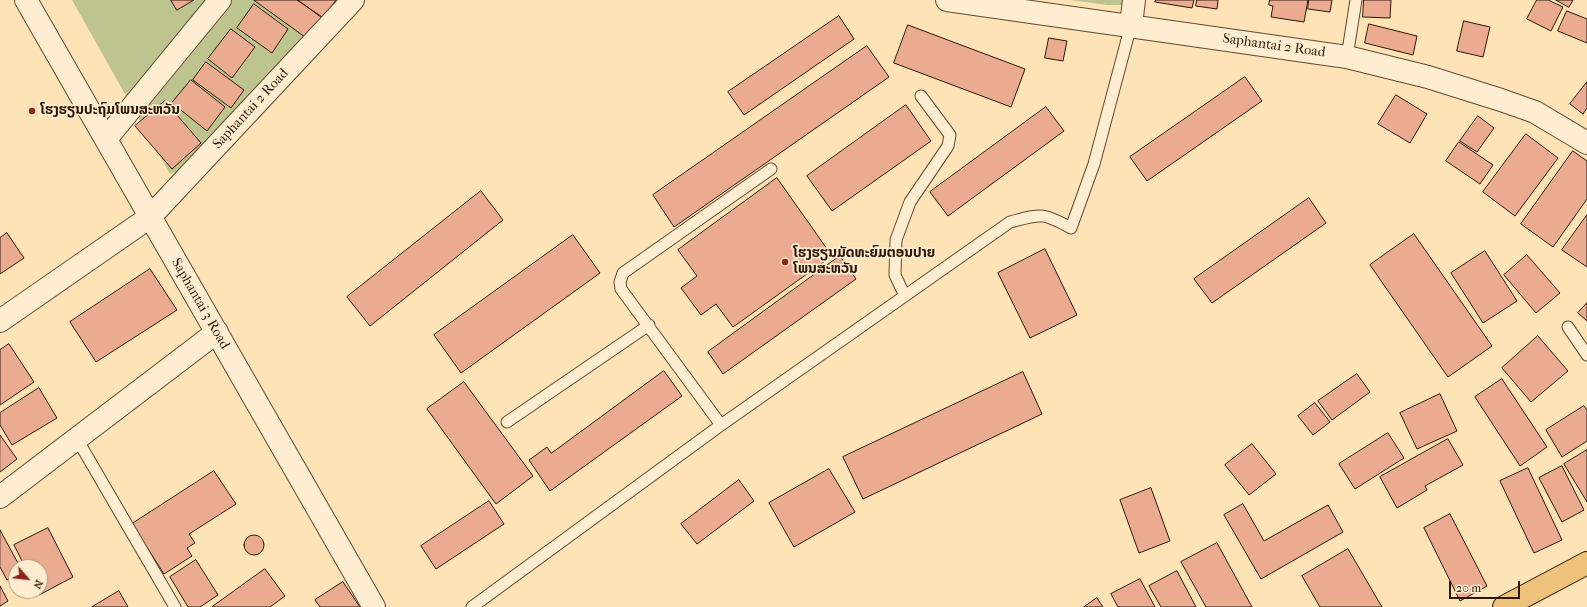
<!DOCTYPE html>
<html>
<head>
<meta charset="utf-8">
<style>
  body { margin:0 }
  #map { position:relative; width:1587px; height:607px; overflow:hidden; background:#fee3b7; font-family:"IM FELL French Canon",serif }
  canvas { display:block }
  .north { position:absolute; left:8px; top:559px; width:40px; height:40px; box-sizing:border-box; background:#feedd0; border:1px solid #ab977f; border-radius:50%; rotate:118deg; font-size:11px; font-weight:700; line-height:16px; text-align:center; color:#2e1705 }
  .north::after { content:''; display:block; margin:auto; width:14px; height:18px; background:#8f2418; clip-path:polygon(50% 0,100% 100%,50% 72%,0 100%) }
  .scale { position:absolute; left:1449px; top:581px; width:71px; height:18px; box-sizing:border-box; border:2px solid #2e1705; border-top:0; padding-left:5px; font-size:12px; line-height:14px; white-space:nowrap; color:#2e1705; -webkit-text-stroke:3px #feedd0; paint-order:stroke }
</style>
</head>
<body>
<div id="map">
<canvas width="1587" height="607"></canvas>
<div class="north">N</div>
<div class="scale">20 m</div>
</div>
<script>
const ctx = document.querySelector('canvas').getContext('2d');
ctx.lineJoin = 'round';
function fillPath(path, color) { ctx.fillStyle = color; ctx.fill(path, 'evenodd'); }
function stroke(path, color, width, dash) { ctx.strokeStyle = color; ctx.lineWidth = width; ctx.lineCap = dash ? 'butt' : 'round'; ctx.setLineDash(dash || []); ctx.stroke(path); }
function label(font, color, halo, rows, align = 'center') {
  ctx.font = font + ' "IM FELL French Canon","Noto Sans Lao",serif'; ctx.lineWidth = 3.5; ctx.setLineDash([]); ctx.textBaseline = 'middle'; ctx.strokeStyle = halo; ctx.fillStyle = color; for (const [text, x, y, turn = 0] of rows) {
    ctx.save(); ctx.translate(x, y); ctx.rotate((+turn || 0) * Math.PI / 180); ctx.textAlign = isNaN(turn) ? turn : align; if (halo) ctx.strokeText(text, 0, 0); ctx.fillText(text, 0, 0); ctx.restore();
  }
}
fillPath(new Path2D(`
  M 72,0 L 339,0 L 181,170 L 170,174 Z
  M 1071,0 L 1127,0 L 1127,5 L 1107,5 Z`), '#bec490');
const building = new Path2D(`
  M 171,0 L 194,0 L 177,10 Z
  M 254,0 L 297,0 L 322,17 L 307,38 Z
  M 298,0 L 336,0 L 323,18 Z
  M 1156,0 L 1194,0 L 1192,8 L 1155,2 Z
  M 1197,0 L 1218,0 L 1217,9 L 1196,6 Z
  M 1270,0 L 1308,0 L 1304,22 L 1271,17 L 1273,6 L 1269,5 Z
  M 1309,0 L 1332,0 L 1330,12 L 1308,9 Z
  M 1364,0 L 1391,0 L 1390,18 L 1363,17 Z
  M 1537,0 L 1548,0 L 1563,7 L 1551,31 L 1527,19 Z
  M 1556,0 L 1573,0 L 1569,7 Z
  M 254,4 L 288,29 L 272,53 L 237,28 Z
  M 1567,11 L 1587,19 L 1587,43 L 1558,31 Z
  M 839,16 L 854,39 L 744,115 L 728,92 Z
  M 1464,21 L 1490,27 L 1483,57 L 1457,51 Z
  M 1369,24 L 1417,36 L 1413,55 L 1365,43 Z
  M 908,25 L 1025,69 L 1011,107 L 894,63 Z
  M 231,29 L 255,47 L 232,78 L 208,59 Z
  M 1049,38 L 1067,41 L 1063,61 L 1045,58 Z
  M 867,46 L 889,77 L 674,227 L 653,195 Z
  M 206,62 L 244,90 L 231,108 L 193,80 Z
  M 1245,77 L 1262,101 L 1147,181 L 1130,157 Z
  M 191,80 L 225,107 L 207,131 L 172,103 Z
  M 1587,82 L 1587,108 L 1583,114 L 1570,104 Z
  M 1396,95 L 1427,114 L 1410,143 L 1378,124 Z
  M 165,101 L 201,143 L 172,169 L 135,126 Z
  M 906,105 L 931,141 L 832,211 L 807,176 Z
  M 1046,107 L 1064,131 L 948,216 L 930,192 Z
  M 1478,116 L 1494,128 L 1477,152 L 1460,141 Z
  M 1526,134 L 1558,158 L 1515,216 L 1483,192 Z
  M 1459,142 L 1493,165 L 1480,184 L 1446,161 Z
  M 1573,151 L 1587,161 L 1587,199 L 1553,247 L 1521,224 Z
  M 777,178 L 832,256 L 733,327 L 716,304 L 701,315 L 681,288 L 697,276 L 678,250 Z
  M 481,191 L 503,220 L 370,326 L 347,297 Z
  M 1309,198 L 1326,223 L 1212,303 L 1194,279 Z
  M 1587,215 L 1587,267 L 1562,250 Z
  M 7,233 L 24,258 L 0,274 L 0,238 Z
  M 1414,234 L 1492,346 L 1448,377 L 1370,265 Z
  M 573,235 L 600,273 L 461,373 L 434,335 Z
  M 1045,249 L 1077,315 L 1030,338 L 998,273 Z
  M 1485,251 L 1517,301 L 1483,323 L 1451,273 Z
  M 1527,255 L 1560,293 L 1536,313 L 1504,275 Z
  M 840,256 L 856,279 L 723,374 L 708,352 Z
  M 150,269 L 177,310 L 96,362 L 70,322 Z
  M 1587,303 L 1587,321 L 1578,313 Z
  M 1538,336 L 1568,371 L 1531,402 L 1502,368 Z
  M 9,344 L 34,382 L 0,405 L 0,350 Z
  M 664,371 L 682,396 L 550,491 L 529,460 L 547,447 L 551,453 Z
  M 1023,372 L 1042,414 L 863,499 L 843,457 Z
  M 1357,374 L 1370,392 L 1332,420 L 1318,401 Z
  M 1502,379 L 1547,447 L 1520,466 L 1475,397 Z
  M 464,382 L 533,476 L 496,504 L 427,409 Z
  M 39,388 L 57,418 L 12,445 L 0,425 L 0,413 Z
  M 1440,394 L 1457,431 L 1417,449 L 1400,413 Z
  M 1315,403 L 1330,422 L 1313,435 L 1298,416 Z
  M 1584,406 L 1587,410 L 1587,441 L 1562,457 L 1546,430 Z
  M 1388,433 L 1404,458 L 1355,489 L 1339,464 Z
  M 0,435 L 17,459 L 0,472 Z
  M 1448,439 L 1463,465 L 1425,486 L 1427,490 L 1397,508 L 1380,477 Z
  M 1252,444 L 1276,474 L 1249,495 L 1225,465 Z
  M 1587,450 L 1587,502 L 1564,464 Z
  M 1562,466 L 1584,510 L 1562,522 L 1539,478 Z
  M 1528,468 L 1562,540 L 1534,553 L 1500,481 Z
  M 829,469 L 855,512 L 794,547 L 769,503 Z
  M 214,471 L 236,504 L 189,534 L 195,543 L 187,548 L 192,556 L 164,574 L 132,524 Z
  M 739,480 L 754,501 L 697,544 L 681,524 Z
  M 1151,488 L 1170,541 L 1139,553 L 1120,500 Z
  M 489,501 L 504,524 L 436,569 L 421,546 Z
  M 1243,504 L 1264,541 L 1328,505 L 1343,532 L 1261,579 L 1224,515 Z
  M 1450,514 L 1487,586 L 1460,601 L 1424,528 Z
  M 48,528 L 73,577 L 39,595 L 37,591 L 40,591 L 40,567 L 25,567 L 14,545 Z
  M 0,530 L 20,567 L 16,567 L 16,575 L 7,580 L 0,567 Z
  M244 545a10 10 0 1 1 20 0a10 10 0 1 1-20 0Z
  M 1217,543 L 1252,607 L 1206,607 L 1181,562 Z
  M 1348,549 L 1382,607 L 1320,607 L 1302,576 Z
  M 196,560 L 218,595 L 200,607 L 188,607 L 170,577 Z
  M 265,569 L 285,596 L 270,607 L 212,607 Z
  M 1177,571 L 1196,607 L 1161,607 L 1149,586 Z
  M 1140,579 L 1155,607 L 1118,607 L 1111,594 Z
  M 343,582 L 360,607 L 320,607 L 315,600 Z
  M 0,586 L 8,601 L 0,606 Z
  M 119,591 L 128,607 L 92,607 Z
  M 1097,598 L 1103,607 L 1084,607 Z`);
fillPath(building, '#eaab91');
stroke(building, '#2e1705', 1);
const lane = new Path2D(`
  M 1347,57 L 1356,0
  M 905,296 L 895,275 L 896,240 L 910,202 L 948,146 L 950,135 L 921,96
  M 1568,327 L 1587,355
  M 507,422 L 649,325
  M 721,425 L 621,289 L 620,282 L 623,273 L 771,169
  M 77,439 L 175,607
  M 472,607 L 721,425 L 1010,222 C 1041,214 1042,212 1071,228 L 1094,164 L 1131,25`);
const street = new Path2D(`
  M 26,0 L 374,607
  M 947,0 L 1347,57 L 1428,77 L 1501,100 L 1535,112 L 1587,143
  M 1131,25 L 1134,0
  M 106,139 L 220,0
  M 0,321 L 150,217 L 353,0
  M 0,497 L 217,332`);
const primary = new Path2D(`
  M 1504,607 L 1587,563`);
stroke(lane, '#624a32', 13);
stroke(street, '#624a32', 24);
stroke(primary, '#2e1705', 24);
stroke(lane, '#feedd0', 11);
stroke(street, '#feedd0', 22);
stroke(primary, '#efc27c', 22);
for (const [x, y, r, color] of [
  [32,111,4,"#8f2418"],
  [785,262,4,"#8f2418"]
]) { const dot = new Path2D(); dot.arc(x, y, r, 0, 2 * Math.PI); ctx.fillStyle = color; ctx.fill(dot); stroke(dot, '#feedd0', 1.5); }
label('14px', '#2e1705', '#feedd0', [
  ["Saphantai 2 Road",1274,46,8],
  ["Saphantai 2 Road",251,109,-47],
  ["Saphantai 3 Road",200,304,60]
]);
label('bold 14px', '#2e1705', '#feedd0', [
  ["ໂຮງຮຽນປະຖົມໂພນສະຫວັນ",40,111],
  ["ໂຮງຮຽນມັດທະຍົມຕອນປາຍ",793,254],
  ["ໂພນສະຫວັນ",793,270]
], 'left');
</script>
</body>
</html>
